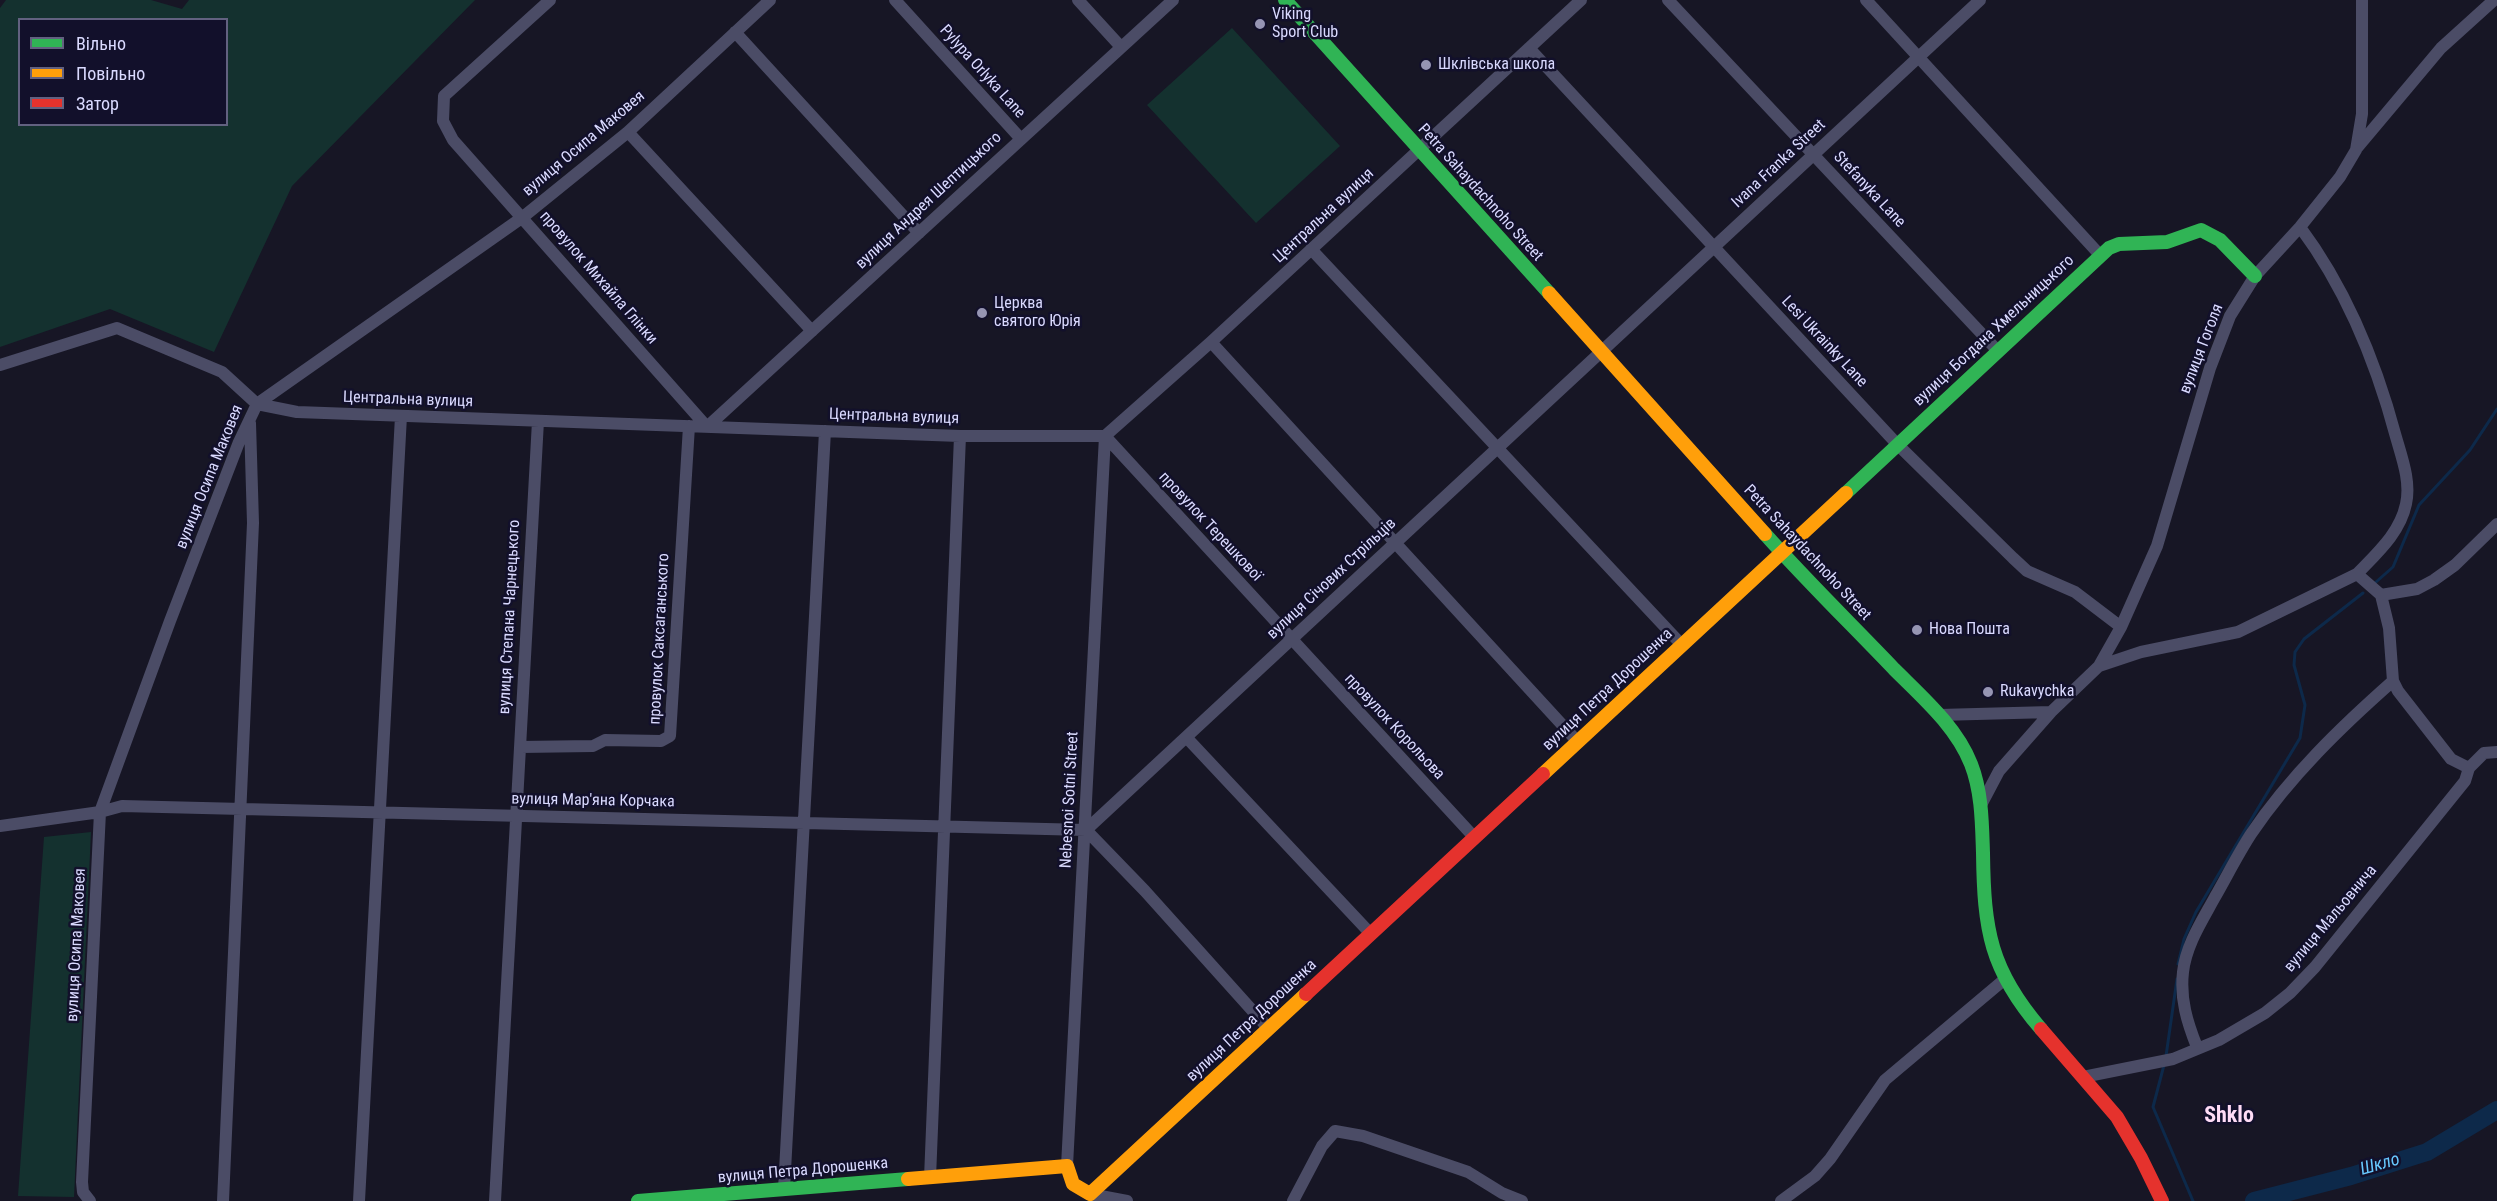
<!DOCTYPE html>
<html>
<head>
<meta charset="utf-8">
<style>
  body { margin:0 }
  #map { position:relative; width:2497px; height:1201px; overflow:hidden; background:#171625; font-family:"Roboto Condensed",sans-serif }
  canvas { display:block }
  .legend { position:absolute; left:18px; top:18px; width:210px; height:108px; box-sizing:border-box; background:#12102b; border:2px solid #626180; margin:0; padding:8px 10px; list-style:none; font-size:18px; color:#dadaff }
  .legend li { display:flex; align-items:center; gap:12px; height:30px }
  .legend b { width:30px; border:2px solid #626180 }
</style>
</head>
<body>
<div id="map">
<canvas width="2497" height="1201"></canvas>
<ul class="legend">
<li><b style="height:8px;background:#30b455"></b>Вільно</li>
<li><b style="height:8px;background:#ff9f0a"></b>Повільно</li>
<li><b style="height:8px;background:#e5322d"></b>Затор</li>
</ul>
</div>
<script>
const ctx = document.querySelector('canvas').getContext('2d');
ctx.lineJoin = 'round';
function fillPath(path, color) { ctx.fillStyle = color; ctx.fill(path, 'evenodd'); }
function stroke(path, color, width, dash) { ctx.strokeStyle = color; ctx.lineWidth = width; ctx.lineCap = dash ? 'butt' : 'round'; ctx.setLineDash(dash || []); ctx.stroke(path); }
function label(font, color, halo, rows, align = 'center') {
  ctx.font = font + ' "Roboto Condensed",sans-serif'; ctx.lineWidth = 5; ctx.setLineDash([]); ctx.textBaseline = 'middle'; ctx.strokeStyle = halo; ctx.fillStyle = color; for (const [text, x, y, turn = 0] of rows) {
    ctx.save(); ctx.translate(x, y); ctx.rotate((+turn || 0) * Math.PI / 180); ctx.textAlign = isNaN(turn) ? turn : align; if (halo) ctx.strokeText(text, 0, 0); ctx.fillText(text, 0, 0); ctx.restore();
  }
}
fillPath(new Path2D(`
  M 6,0 L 151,0 L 182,9 L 189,0 L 475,0 L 292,186 L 214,352 L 110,309 L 0,347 L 0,8 ZM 20,20 L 226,20 L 226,124 L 20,124 Z
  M 1232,28 L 1340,146 L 1256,223 L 1147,105 Z
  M 91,832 L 74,1197 L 18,1196 L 44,837 Z`), '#14312f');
stroke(new Path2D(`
  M 2376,582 L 2393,567 L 2419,505 L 2470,450 L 2497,409
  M 2178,964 L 2184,939 L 2196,912 L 2300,738 L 2305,705 L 2294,665 L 2295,652 L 2304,639 L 2363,593
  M 2166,1056 L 2177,979
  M 2164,1065 L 2153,1107 L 2193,1201`), '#0d294a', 3);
stroke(new Path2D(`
  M 2254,1201 L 2351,1176 L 2427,1152 L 2497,1110`), '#0d294a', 18);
stroke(new Path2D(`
  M 550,0 L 444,96 L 443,121 L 453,140 L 707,427 L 1173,0
  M 895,0 L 1021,139
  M 1078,0 L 1121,47
  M 1668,0 L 1997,350
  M 1866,0 L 2100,255
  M 735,32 L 919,233
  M 1529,48 L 1897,444 L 2013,558 L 2027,571 L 2075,592 L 2121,627
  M 628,132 L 812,331
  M 2357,148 L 2441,48 L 2494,0
  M 2300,227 C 2347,290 2376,362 2396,437 C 2402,458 2411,482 2406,504 C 2400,533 2377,553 2357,574
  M 1311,249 L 1681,644
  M 1211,342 L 1577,741
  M 0,365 L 117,328 L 222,372 L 257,404 L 297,412 L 960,436 L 1105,436 L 1211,342 L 1581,0
  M 1105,436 L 1474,837
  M 2381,595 L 2389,628 L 2393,681 L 2398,691 L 2451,759 L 2469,768
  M 2099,666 L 2141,652 L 2238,632 L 2357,574 L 2381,595 L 2417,589 L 2434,580 L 2455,565 L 2497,524
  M 1939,715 L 2051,712
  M 1186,737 L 1370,933
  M 520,747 L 593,746 L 605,740 L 661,741 L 670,736 L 689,426
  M 1980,807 L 1999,771 L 2051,712 L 2099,666 L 2121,627 L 2157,546 L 2210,368 L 2230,316 L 2255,276 L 2300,227 L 2340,177 L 2356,150 L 2362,114 L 2362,0
  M 0,826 L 100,812 L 122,806 L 1086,830
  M 1086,830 L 1980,0
  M 1086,830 L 1145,891 L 1268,1028
  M 2197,1047 C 2187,1022 2180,999 2183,972 C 2186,945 2202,921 2215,897 C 2227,876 2238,854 2251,834 C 2290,776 2342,726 2393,681
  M 2083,1077 L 2173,1059 L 2219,1040 L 2265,1013 L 2290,993 L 2315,967 L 2465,781 L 2469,768 L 2484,753 L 2497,752
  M 1067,1166 L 1105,436
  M 930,1178 L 960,436
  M 784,1189 L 825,431
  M 1090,1194 L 1127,1201
  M 90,1201 L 83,1192 L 82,1182 L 100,812 L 170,621 L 239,442 L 257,404 L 523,217 L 628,132 L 770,0
  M 223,1201 L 253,523 L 250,423
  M 359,1201 L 401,416
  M 495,1201 L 538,421
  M 1293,1201 L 1322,1146 L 1335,1131 L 1363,1136 L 1468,1172 L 1502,1193 L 1522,1201
  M 1781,1201 L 1815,1176 L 1830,1159 L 1885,1080 L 2005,979`), '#4b4c66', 12);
stroke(new Path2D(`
  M 1285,0 L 1549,293
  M 1846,493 L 2109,248 L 2119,244 L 2167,242 L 2201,230 L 2220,240 L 2255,276
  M 1765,534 C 1807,581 1851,624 1894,669 C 1922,697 1956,726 1971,764 C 1982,792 1982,824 1983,853 C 1984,930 1990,970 2041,1029
  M 638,1201 L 908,1179`), '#30b455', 14);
stroke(new Path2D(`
  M 1549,293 L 1765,534
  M 1543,774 L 1846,493
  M 908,1179 L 1067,1166 L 1073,1184 L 1090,1194 L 1306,994`), '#ff9f0a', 14);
stroke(new Path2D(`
  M 1306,994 L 1543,774
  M 2041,1029 L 2117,1117 L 2141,1158 L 2162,1201`), '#e5322d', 14);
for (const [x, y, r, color] of [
  [1260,24,6,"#9695b3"],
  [1426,65,6,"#9695b3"],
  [982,313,6,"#9695b3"],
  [1917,630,6,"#9695b3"],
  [1988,692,6,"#9695b3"]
]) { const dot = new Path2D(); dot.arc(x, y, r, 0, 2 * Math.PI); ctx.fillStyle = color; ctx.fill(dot); stroke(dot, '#12102b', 2); }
label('16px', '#dadaff', '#12102b', [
  ["Viking",1272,15],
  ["Sport Club",1272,33],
  ["Шклівська школа",1438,65],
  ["Церква",994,304],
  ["святого Юрія",994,322],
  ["Нова Пошта",1929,630],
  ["Rukavychka",2000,692]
], 'left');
label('16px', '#dadaff', '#12102b', [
  ["Pylypa Orlyka Lane",982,72,48],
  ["вулиця Осипа Маковея",584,144,-40],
  ["Ivana Franka Street",1779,164,-43],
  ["Stefanyka Lane",1869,190,47],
  ["Petra Sahaydachnoho Street",1480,193,48],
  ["вулиця Андрея Шептицького",929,201,-43],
  ["Центральна вулиця",1324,216,-43],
  ["провулок Михайла Глінки",598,278,49],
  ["вулиця Богдана Хмельницького",1994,331,-43],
  ["Lesi Ukrainky Lane",1824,342,47],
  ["вулиця Гоголя",2202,349,-69],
  ["Центральна вулиця",408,400,2],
  ["Центральна вулиця",894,417,2],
  ["вулиця Осипа Маковея",210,477,-68],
  ["провулок Терешкової",1210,527,47],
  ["Petra Sahaydachnoho Street",1807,553,47],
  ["вулиця Січових Стрільців",1332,579,-43],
  ["вулиця Степана Чарнецького",510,617,-87],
  ["провулок Саксаганського",660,639,-87],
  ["вулиця Петра Дорошенка",1608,690,-43],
  ["провулок Корольова",1394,727,47],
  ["Nebesnoi Sotni Street",1070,800,-87],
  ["вулиця Мар'яна Корчака",593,801,1],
  ["вулиця Мальовнича",2331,919,-50],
  ["вулиця Осипа Маковея",77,945,-87],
  ["вулиця Петра Дорошенка",1252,1021,-43],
  ["вулиця Петра Дорошенка",803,1171,-5]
]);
label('italic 18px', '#68c9ff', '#12102b', [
  ["Шкло",2380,1165,-16]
]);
label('bold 22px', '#ffdcf6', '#12102b', [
  ["Shklo",2229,1116]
]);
</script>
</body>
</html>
